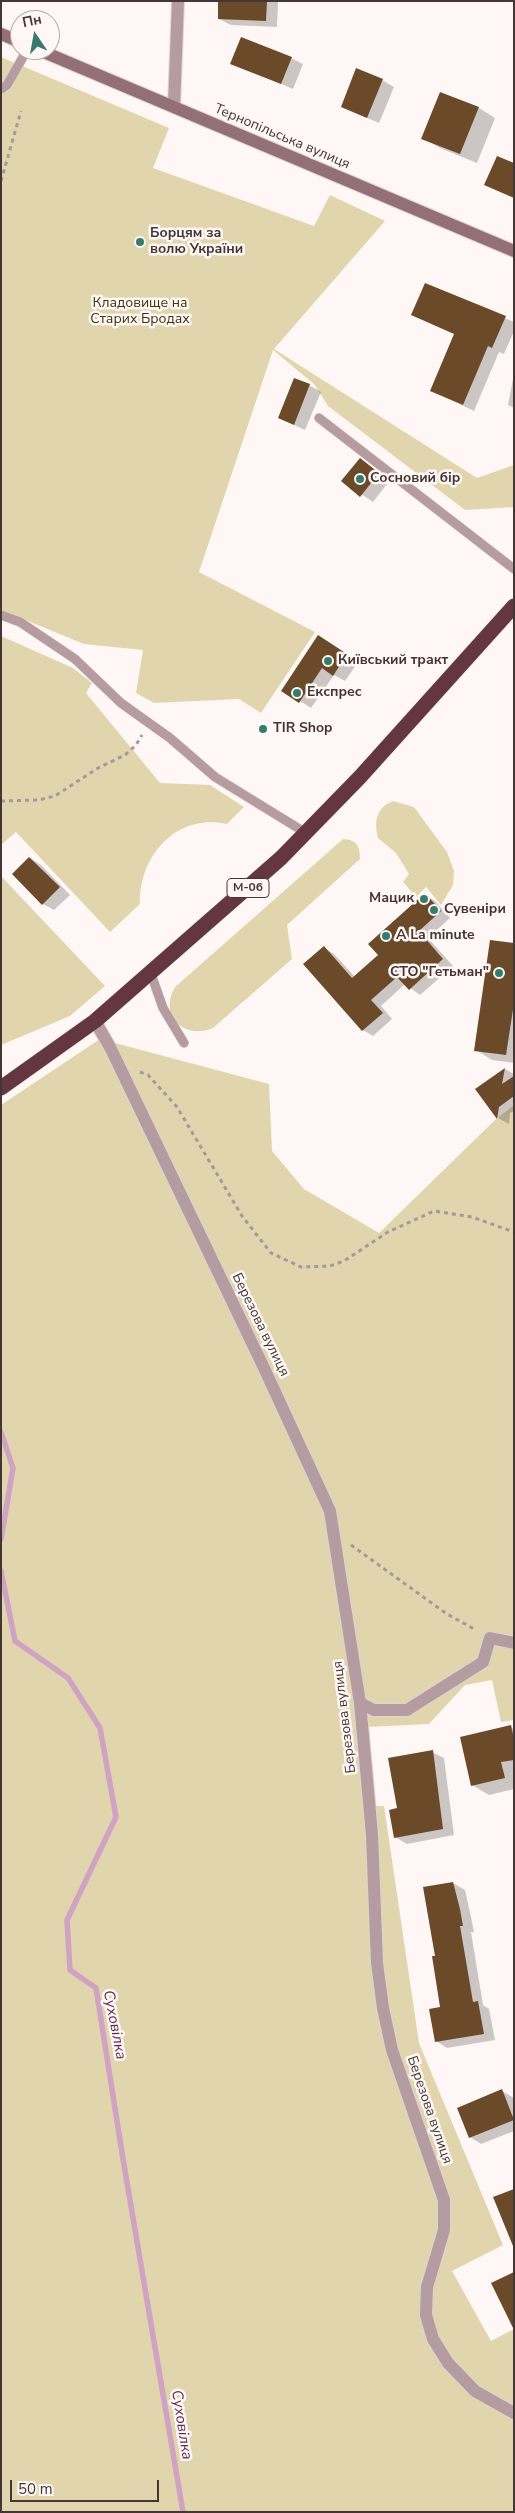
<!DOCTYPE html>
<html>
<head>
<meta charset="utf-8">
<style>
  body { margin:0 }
  #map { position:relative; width:515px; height:2513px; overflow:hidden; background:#fef7f5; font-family:"Nunito Sans",sans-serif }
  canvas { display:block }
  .frame { position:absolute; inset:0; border:2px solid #443632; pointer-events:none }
  .north { position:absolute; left:10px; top:10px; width:50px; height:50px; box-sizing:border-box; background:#fef7f5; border:1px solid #b4aaa7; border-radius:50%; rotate:348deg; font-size:14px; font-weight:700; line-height:20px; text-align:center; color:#443632 }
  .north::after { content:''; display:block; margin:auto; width:18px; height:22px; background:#377b6f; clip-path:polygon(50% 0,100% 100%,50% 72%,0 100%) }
  .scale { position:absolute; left:10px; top:2480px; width:149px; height:22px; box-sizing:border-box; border:2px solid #443632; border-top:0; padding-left:6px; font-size:15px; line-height:18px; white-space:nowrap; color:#443632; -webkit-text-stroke:4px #fef7f5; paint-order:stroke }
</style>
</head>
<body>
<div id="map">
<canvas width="515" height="2513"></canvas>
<div class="frame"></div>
<div class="north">Пн</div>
<div class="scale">50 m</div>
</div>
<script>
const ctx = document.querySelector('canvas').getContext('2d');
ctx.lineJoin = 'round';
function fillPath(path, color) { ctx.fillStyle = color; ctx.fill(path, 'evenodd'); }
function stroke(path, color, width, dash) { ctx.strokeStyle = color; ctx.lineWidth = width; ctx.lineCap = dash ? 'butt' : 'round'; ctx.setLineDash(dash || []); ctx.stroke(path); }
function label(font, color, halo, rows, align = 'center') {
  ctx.font = font + ' "Nunito Sans",sans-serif'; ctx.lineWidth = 5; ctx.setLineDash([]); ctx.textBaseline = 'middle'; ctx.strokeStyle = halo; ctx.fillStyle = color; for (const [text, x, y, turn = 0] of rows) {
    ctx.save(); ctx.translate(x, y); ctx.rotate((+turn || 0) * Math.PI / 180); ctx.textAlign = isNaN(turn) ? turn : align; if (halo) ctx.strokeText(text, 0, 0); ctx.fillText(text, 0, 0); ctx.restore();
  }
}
fillPath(new Path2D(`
  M 1,57 L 169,128 L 153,168 L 314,226 L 330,195 L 385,221 L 274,349 L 477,478 L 514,465 L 514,507 L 465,510 L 328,406 L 314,384 L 273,350 L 199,572 L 315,632 L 261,713 L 239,699 L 154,703 L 136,693 L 143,650 L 84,644 L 1,610 Z
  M 1,636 L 73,668 L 92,683 L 86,693 L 160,783 L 210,785 L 244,807 L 227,824 C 176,813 139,856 140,904 L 110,932 L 16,832 L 1,845 Z
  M 393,801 L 414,807 L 447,852 L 454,871 L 453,885 L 441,905 L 426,887 L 416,897 L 403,882 L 409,874 L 396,853 L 378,838 C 374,821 376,808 393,801 Z
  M 343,839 C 357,840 360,846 360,859 L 287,925 L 292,959 L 213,1028 C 184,1040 158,1016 175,987 Z
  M 1,876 L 105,986 L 70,1016 L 1,1045 Z
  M 100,1039 L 269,1084 L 272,1151 L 304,1189 L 379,1233 L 495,1120 L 514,1105 L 514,1720 L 501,1722 L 492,1680 L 465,1685 L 429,1724 L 367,1727 L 375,1806 L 384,1806 L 419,2043 L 503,2245 L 452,2271 L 491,2341 L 514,2329 L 514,2512 L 1,2512 L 1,1105 Z`), '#e1d5ae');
fillPath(new Path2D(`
  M 220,1 L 278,1 L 277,27 L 231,25 L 219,19 Z
  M 291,58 L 303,64 L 293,89 L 232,63 Z
  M 382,80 L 394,87 L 379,123 L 342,107 Z
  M 479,108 L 495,118 L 477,163 L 440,148 L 423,138 Z
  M 426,285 L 514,322 L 514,331 L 504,354 L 499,352 L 474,411 L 431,390 L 455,334 L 413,315 Z
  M 513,379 L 514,379 L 514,408 L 508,405 Z
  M 309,385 L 321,392 L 305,430 L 279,418 Z
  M 360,459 L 390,480 L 373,502 L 342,481 Z
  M 330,643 L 358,662 L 345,681 L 334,675 L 311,708 L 283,690 Z
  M 30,858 L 41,865 L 70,895 L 54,910 L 43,904 Z
  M 425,895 L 435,901 L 450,918 L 428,938 L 453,966 L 420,995 L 405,984 L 381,1006 L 392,1019 L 373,1036 L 363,1030 L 324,948 L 334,954 L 355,977 L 380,955 Z
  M 514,944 L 514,1063 L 492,1060 L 476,1050 Z
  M 505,1069 L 514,1074 L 514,1111 L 510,1113 L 509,1124 L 498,1118 L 477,1090 Z
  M 510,1727 L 514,1729 L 514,1789 L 489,1795 L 472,1785 Z
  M 432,1752 L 444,1758 L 454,1835 L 407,1844 L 395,1837 L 398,1809 Z
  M 453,1883 L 465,1890 L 471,1917 L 474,1932 L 471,1932 L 483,2005 L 489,2009 L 495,2040 L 447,2048 L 436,2041 L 442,2008 L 436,1957 Z
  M 502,2091 L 514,2098 L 514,2131 L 481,2144 L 470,2137 Z`), '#0003');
stroke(new Path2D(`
  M 1,1432 L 13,1468 L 1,1539
  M 1,1571 L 15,1641 L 68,1678 L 100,1728 L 116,1817 L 67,1920 L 70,1970 L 96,1988 L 123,2159 L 183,2512`), '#cfa3c1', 5.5);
fillPath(new Path2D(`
  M 218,1 L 267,1 L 266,21 L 218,19 Z
  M 241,37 L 292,57 L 281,84 L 230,64 Z
  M 356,68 L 383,79 L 367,118 L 341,107 Z
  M 440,92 L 479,107 L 460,154 L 421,139 Z
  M 497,156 L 514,163 L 514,198 L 484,185 Z
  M 425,283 L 506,316 L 492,348 L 488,346 L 463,405 L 430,391 L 454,334 L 411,315 Z
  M 294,378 L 310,384 L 294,425 L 278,418 Z
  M 360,458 L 379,473 L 360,497 L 341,481 Z
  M 318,635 L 347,654 L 333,676 L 322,668 L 299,703 L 281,691 Z
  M 29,857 L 60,887 L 42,905 L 12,874 Z
  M 425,893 L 441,911 L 419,931 L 443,959 L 409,990 L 397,977 L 371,1000 L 383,1013 L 362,1031 L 303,964 L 324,946 L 352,978 L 378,955 L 368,944 Z
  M 490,940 L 514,943 L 514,1003 L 506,1055 L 474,1051 Z
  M 505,1068 L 502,1084 L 514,1076 L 514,1096 L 499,1107 L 497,1119 L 475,1089 Z
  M 511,1725 L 514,1739 L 514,1760 L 501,1762 L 505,1778 L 471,1786 L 460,1737 Z
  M 433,1750 L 443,1829 L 394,1838 L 389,1810 L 397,1808 L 388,1758 Z
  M 453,1882 L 460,1909 L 463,1926 L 460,1926 L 473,2002 L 478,2001 L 484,2034 L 435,2042 L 429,2009 L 440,2007 L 432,1956 L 435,1956 L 423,1887 Z
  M 502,2089 L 514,2120 L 469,2138 L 457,2108 Z
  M 514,2189 L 514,2246 L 513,2246 L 493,2197 Z
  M 514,2272 L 514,2330 L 491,2283 Z`), '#6a4a29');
const lane = new Path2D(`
  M 1,89 L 7,85 L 27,50
  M 319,418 L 514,569
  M 1,615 L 20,622 L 75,659 L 121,703 L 170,738 L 215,777 L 306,833
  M 151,974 L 163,1008 L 184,1043`);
const street = new Path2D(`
  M 174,107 L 178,1
  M 95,1021 L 111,1049 L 264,1368 L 330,1511 L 360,1703 L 372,1835 L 377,1963 L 383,2008 L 392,2050 L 444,2200 L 444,2230 L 427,2287 L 426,2315 L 433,2339 L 448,2363 L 475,2391 L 514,2413
  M 360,1703 L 374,1710 L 407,1710 L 483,1662 L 490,1638 L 514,1643`);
const secondary = new Path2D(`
  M 1,34 L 20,42
  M 39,50 L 514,251`);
const highway = new Path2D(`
  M 1,1088 L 95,1021 L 281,858 L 360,777 L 514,606`);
stroke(lane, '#ddd4d2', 10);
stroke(street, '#ddd4d2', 14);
stroke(secondary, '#ddd4d2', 14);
stroke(highway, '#ddd4d2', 16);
stroke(new Path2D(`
  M 1,181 L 21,111
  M 1,801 L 39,800 L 55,796 L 98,768 L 125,755 L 136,745 L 142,735
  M 140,1072 L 148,1075 L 177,1107 L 242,1216 L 271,1253 L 301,1267 L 330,1266 L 344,1261 L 388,1232 L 434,1211 L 472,1217 L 514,1232
  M 351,1545 L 447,1614 L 476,1630`), '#a49a97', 3, [4, 4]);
stroke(lane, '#b59ca0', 9);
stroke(street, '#b59ca0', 12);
stroke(secondary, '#927076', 12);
stroke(highway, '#633640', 15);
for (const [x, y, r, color] of [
  [140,242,5,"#377b6f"],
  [360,479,5,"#377b6f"],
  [328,661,5,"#377b6f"],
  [297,693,5,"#377b6f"],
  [263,729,5,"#377b6f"],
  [424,899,5,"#377b6f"],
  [434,910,5,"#377b6f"],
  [386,936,5,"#377b6f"],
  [499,973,5,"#377b6f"]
]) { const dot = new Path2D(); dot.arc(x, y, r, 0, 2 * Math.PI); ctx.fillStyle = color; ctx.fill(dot); stroke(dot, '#fef7f5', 2); }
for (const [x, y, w] of [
  [248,888,42]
]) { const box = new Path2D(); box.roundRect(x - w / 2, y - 9.5, w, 19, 4); ctx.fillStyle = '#fef7f5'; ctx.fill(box); stroke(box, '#443632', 1); }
label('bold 12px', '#443632', null, [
  ["М-06",248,888]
]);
label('14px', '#443632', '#fef7f5', [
  ["Тернопільська вулиця",282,137,23],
  ["Березова вулиця",260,1325,64],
  ["Березова вулиця",345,1717,-97],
  ["Березова вулиця",429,2110,71]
]);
label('bold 14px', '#443632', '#fef7f5', [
  ["Борцям за",150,234],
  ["волю України",150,250],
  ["Сосновий бір",370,479],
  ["Київський тракт",338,661],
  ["Експрес",307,693],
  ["TIR Shop",273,729],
  ["Мацик",414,899,"right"],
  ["Сувеніри",444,910],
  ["A La minute",396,936],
  ["СТО \"Гетьман\"",489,973,"right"]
], 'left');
label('14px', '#3f350e', '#fef7f5', [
  ["Кладовище на",140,304],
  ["Старих Бродах",140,320]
]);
label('italic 15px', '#602a52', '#fef7f5', [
  ["Суховілка",114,2025,79],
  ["Суховілка",181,2425,81]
]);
</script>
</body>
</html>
